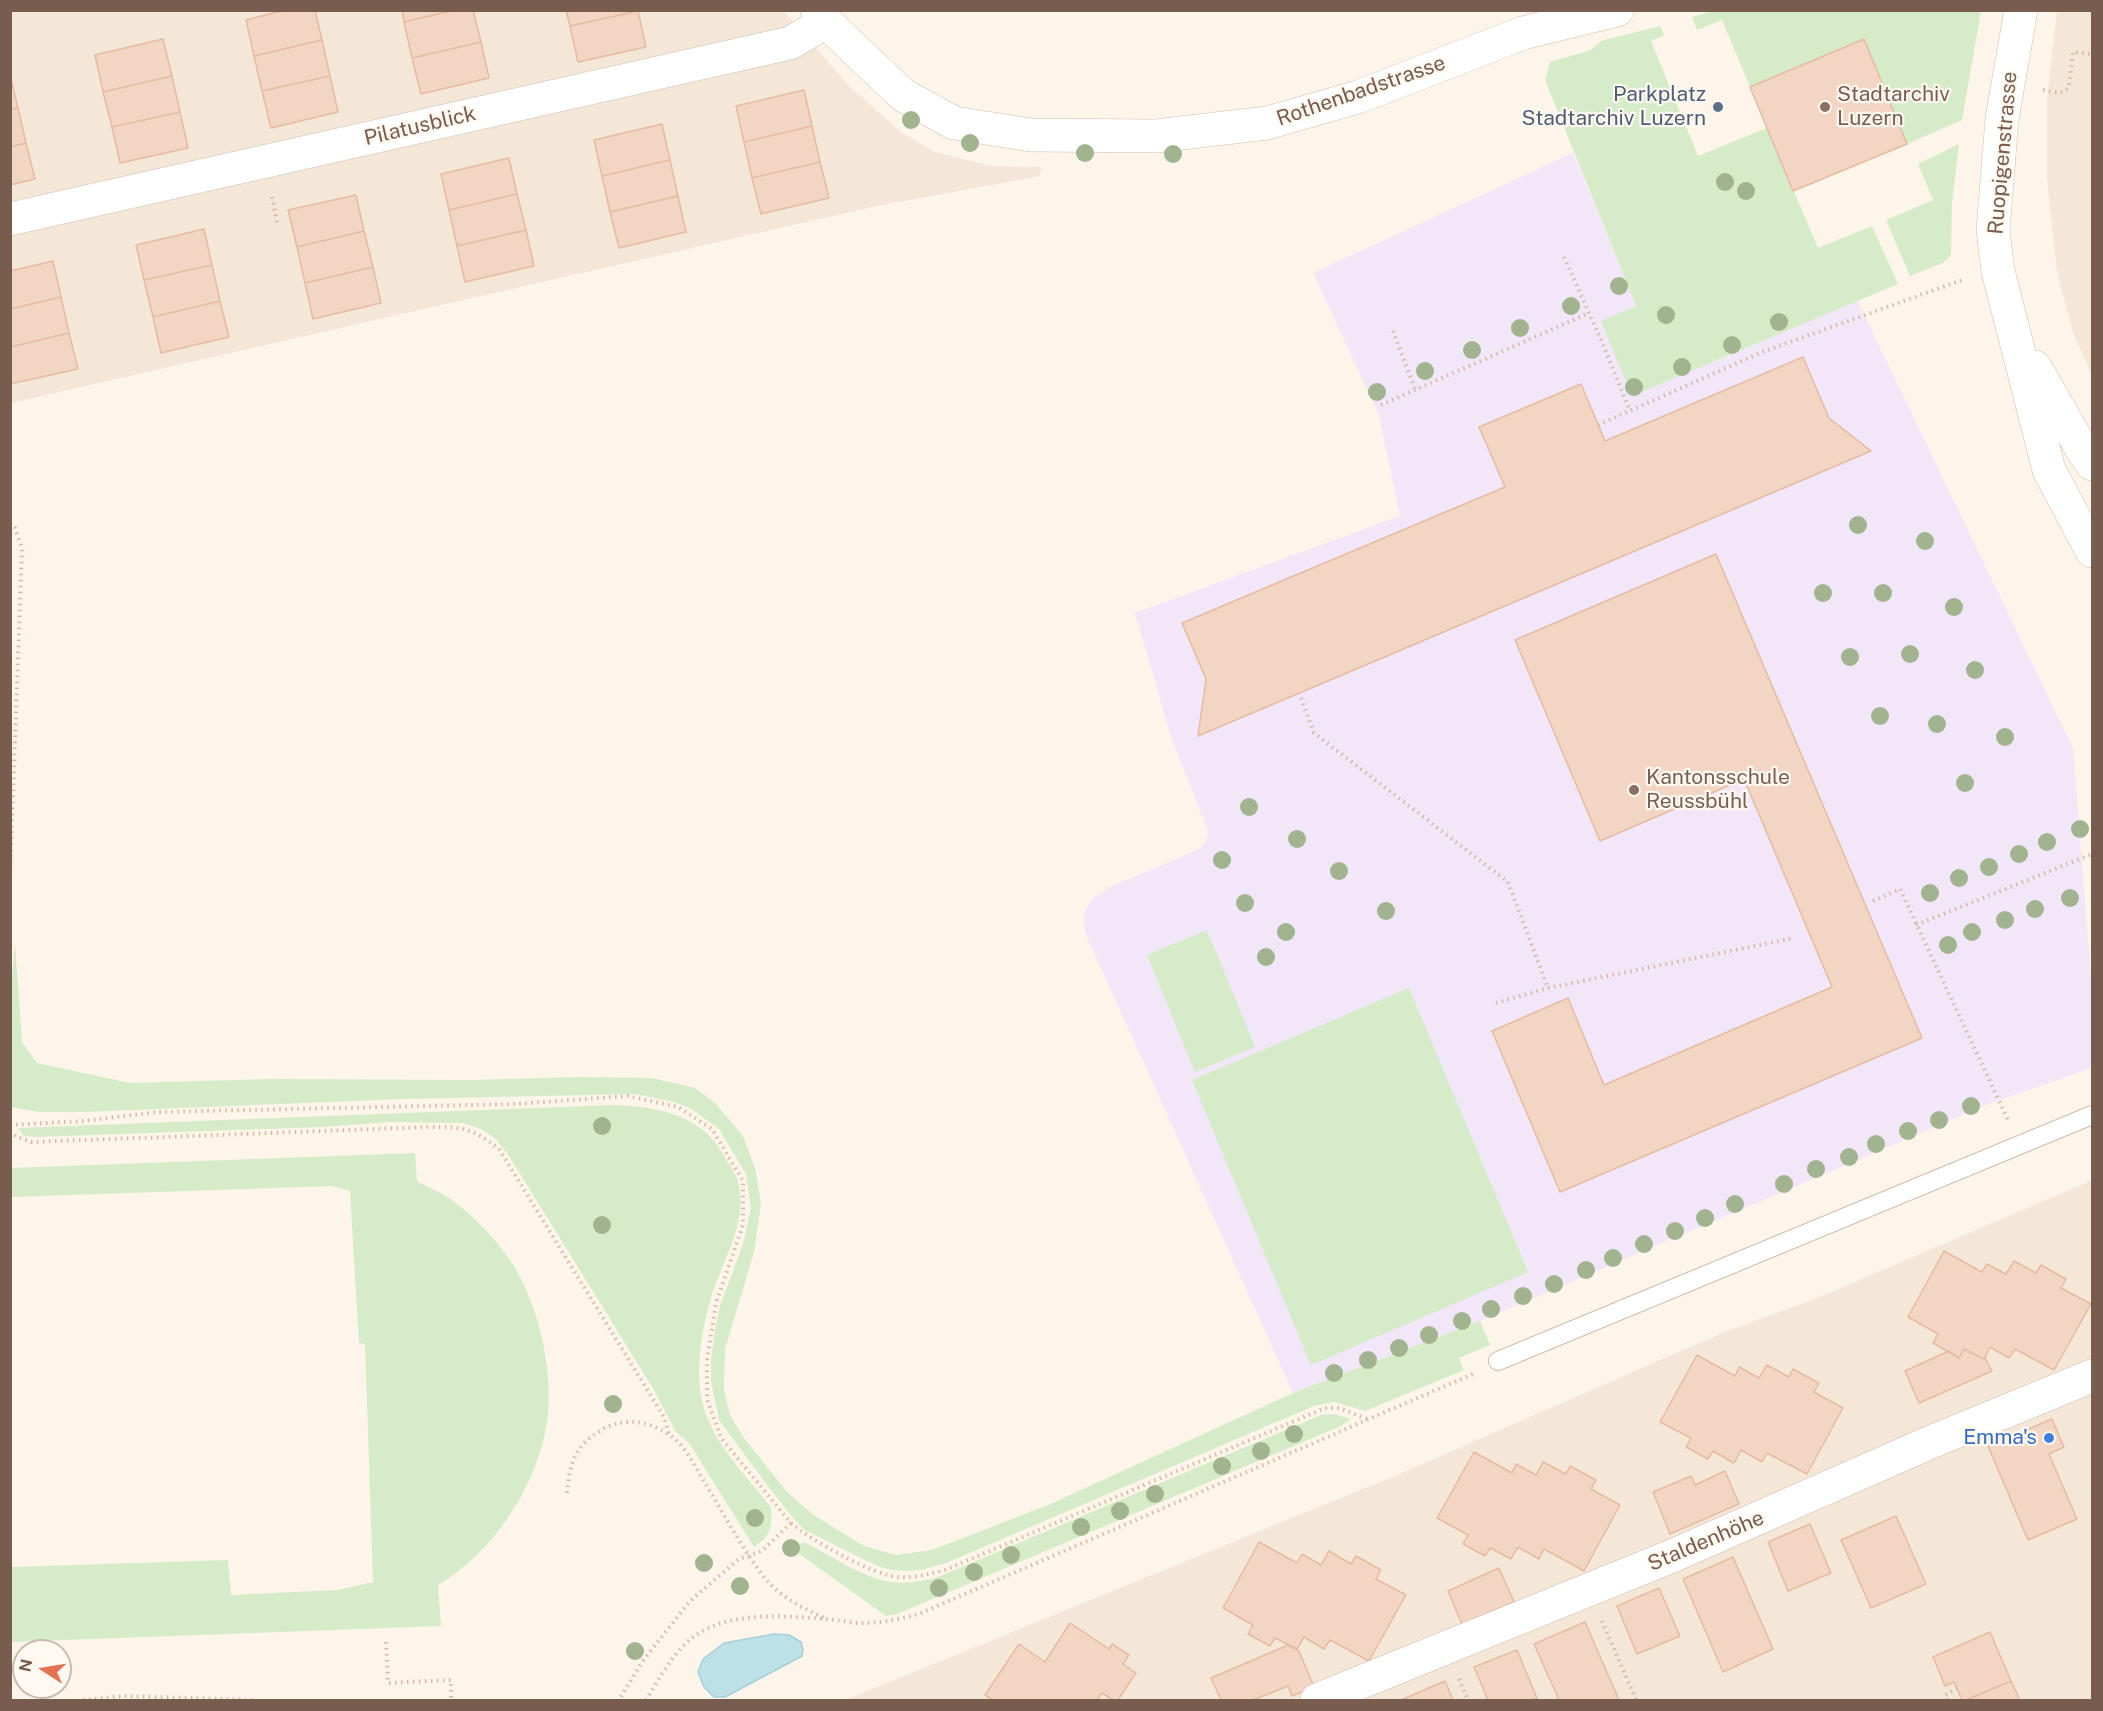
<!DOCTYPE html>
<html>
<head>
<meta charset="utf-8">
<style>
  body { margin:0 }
  #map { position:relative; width:2103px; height:1711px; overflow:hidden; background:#fdf5ea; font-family:"Public Sans",sans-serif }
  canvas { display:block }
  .frame { position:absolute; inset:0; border:12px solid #785c4d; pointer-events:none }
  .north { position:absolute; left:12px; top:1639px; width:60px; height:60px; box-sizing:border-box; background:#fff9f1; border:2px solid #c9baaf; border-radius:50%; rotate:282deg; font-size:16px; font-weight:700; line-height:24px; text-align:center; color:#785c4d }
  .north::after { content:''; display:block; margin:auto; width:21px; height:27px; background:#e57251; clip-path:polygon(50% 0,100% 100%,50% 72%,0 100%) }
</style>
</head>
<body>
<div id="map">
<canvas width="2103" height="1711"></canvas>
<div class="frame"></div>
<div class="north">N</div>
</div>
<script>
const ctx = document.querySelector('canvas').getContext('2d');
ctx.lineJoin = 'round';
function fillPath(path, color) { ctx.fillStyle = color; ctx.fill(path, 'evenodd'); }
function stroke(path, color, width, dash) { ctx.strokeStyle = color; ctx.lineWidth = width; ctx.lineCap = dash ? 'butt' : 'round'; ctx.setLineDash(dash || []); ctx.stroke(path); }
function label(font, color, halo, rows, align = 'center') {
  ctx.font = font + ' "Public Sans",sans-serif'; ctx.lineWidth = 4.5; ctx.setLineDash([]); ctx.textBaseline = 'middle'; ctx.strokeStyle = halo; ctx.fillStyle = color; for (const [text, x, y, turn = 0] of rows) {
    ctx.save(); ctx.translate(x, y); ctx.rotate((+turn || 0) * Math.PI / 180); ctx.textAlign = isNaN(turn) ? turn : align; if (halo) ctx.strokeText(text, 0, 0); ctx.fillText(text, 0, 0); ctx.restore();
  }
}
fillPath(new Path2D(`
  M 10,11 L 784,11 L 849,86 L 902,133 L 935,152 L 991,166 L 1041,167 L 1040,176 L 872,207 L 11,403 Z
  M 2057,11 L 2092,11 L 2092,376 L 2073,332 L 2057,272 L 2047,179 L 2047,100 Z
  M 2092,1180 L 2092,1700 L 845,1700 L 1397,1475 L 1722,1333 L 1817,1298 Z`), '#f4e7d8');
fillPath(new Path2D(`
  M 1573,153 L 1636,306 L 1714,362 L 1857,300 L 2073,748 L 2092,990 L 2092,1068 L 1991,1103 L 1480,1321 L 1293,1393 L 1086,935 L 1083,920 L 1085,910 L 1093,899 L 1112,886 L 1179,858 L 1200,848 L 1206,841 L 1208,831 L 1172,740 L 1135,613 L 1400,516 L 1379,415 L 1313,273 Z`), '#f2e6f9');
fillPath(new Path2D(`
  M 1716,10 L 1981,11 L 1962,120 L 1907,144 L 1864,39 L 1750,87 L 1722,20 L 1697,30 L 1692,17 Z
  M 1660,26 L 1664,35 L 1651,41 L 1698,156 L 1767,128 L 1818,248 L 1872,226 L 1898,284 L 1632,396 L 1601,321 L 1636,306 L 1545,80 L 1550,62 L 1591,50 L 1601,41 Z
  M 1959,144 L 1952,203 L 1951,255 L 1943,263 L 1910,276 L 1886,220 L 1933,200 L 1918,164 Z
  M 1207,930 L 1255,1047 L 1195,1072 L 1147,955 Z
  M 15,944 L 22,1042 L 37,1063 L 130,1083 L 271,1079 L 473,1080 L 579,1077 L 652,1078 L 695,1088 L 715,1103 L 743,1136 L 755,1168 L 761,1204 L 754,1252 L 725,1349 L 724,1389 L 730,1415 L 744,1438 L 787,1492 L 812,1514 L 864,1546 L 896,1555 L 932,1550 L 1048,1505 L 1293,1393 L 1480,1321 L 1490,1345 L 1459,1358 L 1464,1370 L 1365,1411 L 1334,1402 L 1314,1406 L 946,1563 L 921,1570 L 905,1571 L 886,1569 L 869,1562 L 805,1530 L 793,1518 L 770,1489 L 719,1420 L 711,1381 L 711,1360 L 715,1329 L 720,1306 L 743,1244 L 751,1208 L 746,1174 L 719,1129 L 690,1108 L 674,1102 L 635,1094 L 403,1099 L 83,1112 L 39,1112 L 11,1107 L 10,997 Z
  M 1409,988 L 1528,1272 L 1311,1365 L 1192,1080 Z
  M 612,1105 C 651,1106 699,1113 721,1151 C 726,1159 733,1169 737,1178 C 751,1219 721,1263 710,1301 C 702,1331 696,1366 701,1396 C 709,1440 745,1474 771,1507 C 773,1526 770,1537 754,1547 L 689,1443 L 676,1432 L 654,1390 L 509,1156 L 496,1139 L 481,1129 L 463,1123 L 390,1122 L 323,1127 L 35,1137 L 24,1136 L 18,1128 Z
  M 415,1153 L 417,1181 C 427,1187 439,1191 449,1198 C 471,1213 497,1240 512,1263 C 540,1307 557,1382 545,1433 C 531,1494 492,1553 438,1585 L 441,1626 L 11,1642 L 11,1567 L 228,1560 L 231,1595 L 338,1590 L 373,1582 L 365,1344 L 359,1343 L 350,1191 L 333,1186 L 11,1197 L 11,1168 Z
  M 1334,1414 L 1351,1419 L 1341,1426 L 897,1614 L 886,1616 L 798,1553 L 797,1546 L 804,1542 C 830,1555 863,1578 891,1582 C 907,1584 923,1581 938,1577 L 1321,1415 Z`), '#d6ebc8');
const water = new Path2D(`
  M 774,1634 L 789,1635 L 801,1642 L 803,1650 L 802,1656 L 725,1697 L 714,1697 L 704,1687 L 698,1672 L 703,1659 L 724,1643 Z`);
fillPath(water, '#bee1e7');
stroke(water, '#a4d0d9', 1.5);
const building = new Path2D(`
  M 285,10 L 315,10 L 322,40 L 254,56 L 246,20 Z
  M 402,10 L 455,10 L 404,22 Z
  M 455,10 L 473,10 L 481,42 L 412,58 L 404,22 Z
  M 566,10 L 638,10 L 638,11 L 570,26 Z
  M 638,11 L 646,47 L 578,62 L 570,26 Z
  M 163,39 L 172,76 L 103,92 L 95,55 Z
  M 1864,39 L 1907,144 L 1793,191 L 1750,87 Z
  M 322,40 L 330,76 L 262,91 L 254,56 Z
  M 481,42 L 489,78 L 421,94 L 412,58 Z
  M 10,75 L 18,108 L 10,109 Z
  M 172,76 L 180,112 L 112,127 L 103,92 Z
  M 330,76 L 338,112 L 271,128 L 262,91 Z
  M 804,90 L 812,126 L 744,142 L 736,106 Z
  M 18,108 L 26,143 L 10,147 L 10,109 Z
  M 180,112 L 188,148 L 120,163 L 112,127 Z
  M 662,124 L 670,160 L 602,176 L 594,140 Z
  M 812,126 L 820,162 L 752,178 L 744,142 Z
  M 26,143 L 35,179 L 10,185 L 10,147 Z
  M 509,158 L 517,194 L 449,210 L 441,174 Z
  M 670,160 L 678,196 L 610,212 L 602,176 Z
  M 820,162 L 829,198 L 761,214 L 752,178 Z
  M 517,194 L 526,230 L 457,246 L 449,210 Z
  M 356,195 L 364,231 L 297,247 L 288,210 Z
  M 678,196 L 686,232 L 619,248 L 610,212 Z
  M 204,229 L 212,265 L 144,280 L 136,245 Z
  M 526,230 L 534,266 L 465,282 L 457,246 Z
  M 364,231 L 373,267 L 305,283 L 297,247 Z
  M 53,261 L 61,297 L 10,309 L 10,271 Z
  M 212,265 L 220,301 L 153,317 L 144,280 Z
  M 373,267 L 381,303 L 313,319 L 305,283 Z
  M 61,297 L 69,333 L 10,347 L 10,309 Z
  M 220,301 L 229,337 L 161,353 L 153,317 Z
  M 69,333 L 78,369 L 10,384 L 10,347 Z
  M 1803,357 L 1829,418 L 1871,451 L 1198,736 L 1206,679 L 1182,623 L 1505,487 L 1479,427 L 1581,384 L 1605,441 Z
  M 1716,554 L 1922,1038 L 1560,1192 L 1492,1031 L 1568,998 L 1604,1085 L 1832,987 L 1744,779 L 1600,841 L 1515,640 Z
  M 1944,1251 L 1982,1272 L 1987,1264 L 2006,1274 L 2014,1261 L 2036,1273 L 2041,1265 L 2066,1279 L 2061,1288 L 2091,1304 L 2054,1370 L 2015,1349 L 2009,1358 L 1990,1347 L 1984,1359 L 1964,1349 L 1959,1358 L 1933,1343 L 1938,1334 L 1908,1317 Z
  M 1964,1349 L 1984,1359 L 1985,1357 L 1992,1371 L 1919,1403 L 1905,1371 L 1949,1351 L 1959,1358 Z
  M 1697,1355 L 1735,1376 L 1739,1367 L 1759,1378 L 1767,1365 L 1789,1377 L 1793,1369 L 1819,1383 L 1814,1392 L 1843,1408 L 1807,1474 L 1767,1453 L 1762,1462 L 1741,1450 L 1734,1463 L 1713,1451 L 1708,1459 L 1686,1447 L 1691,1438 L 1660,1422 Z
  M 2052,1419 L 2064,1447 L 2049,1454 L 2077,1519 L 2028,1540 L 1988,1446 Z
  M 1474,1452 L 1512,1473 L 1516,1464 L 1536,1475 L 1543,1462 L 1566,1474 L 1570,1466 L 1596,1480 L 1591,1489 L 1620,1505 L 1584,1571 L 1544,1549 L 1539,1559 L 1518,1547 L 1511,1559 L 1490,1548 L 1485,1556 L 1463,1544 L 1468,1535 L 1437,1518 Z
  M 1725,1471 L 1739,1504 L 1670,1534 L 1653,1492 L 1691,1476 L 1695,1485 Z
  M 1896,1516 L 1926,1584 L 1871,1608 L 1841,1540 Z
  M 1810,1524 L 1831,1573 L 1788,1591 L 1768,1542 Z
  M 1259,1542 L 1297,1563 L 1302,1554 L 1321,1565 L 1329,1551 L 1351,1564 L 1356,1556 L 1381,1570 L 1376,1579 L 1406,1595 L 1369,1661 L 1330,1640 L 1324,1649 L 1304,1637 L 1297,1649 L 1275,1638 L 1270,1646 L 1248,1634 L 1253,1625 L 1223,1608 Z
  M 1733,1557 L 1773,1649 L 1723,1672 L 1683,1579 Z
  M 1499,1568 L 1514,1602 L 1462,1624 L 1448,1591 Z
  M 1659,1588 L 1680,1636 L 1637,1654 L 1617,1606 Z
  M 1585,1622 L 1619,1700 L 1559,1700 L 1534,1644 Z
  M 1070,1623 L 1109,1649 L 1112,1644 L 1129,1655 L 1123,1664 L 1136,1673 L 1118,1700 L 1113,1700 L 1102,1693 L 1097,1700 L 993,1700 L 985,1695 L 1019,1644 L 1045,1662 Z
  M 1990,1632 L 2011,1681 L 1966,1700 L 1962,1700 L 1954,1682 L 1945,1686 L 1933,1657 Z
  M 1288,1645 L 1299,1651 L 1314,1687 L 1292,1696 L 1288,1686 L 1253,1700 L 1221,1700 L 1211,1678 Z
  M 1517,1650 L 1537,1698 L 1530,1700 L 1488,1700 L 1474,1667 Z
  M 1445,1681 L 1453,1700 L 1401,1700 Z
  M 2011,1681 L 2020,1700 L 1966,1700 Z`);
fillPath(building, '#f2d5c2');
stroke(building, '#e5bba2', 1.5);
const lane = new Path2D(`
  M 1498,1361 L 2092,1115`);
const street = new Path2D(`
  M 817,10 L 826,22 L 903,95 L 954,123 L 1031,135 L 1156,136 L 1267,123 L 1358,97 L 1523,33 L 1617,10
  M 10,219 L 790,43 L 826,22
  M 1317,1700 L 1672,1556 L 1931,1442 L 2092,1376`);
const secondary = new Path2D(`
  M 2021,10 L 2002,119 L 1993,230 L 1998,271 L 2049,470 L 2092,551
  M 2035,367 L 2083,451 L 2092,464`);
stroke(lane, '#cfbdaf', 20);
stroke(street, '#cfbdaf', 34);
stroke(secondary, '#d2bead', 34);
stroke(new Path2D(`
  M 2043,90 C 2053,92 2063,96 2069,86 L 2073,52 L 2092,54
  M 272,197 L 277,222
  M 1564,257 L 1602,342 L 1630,411
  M 1393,331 L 1415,389
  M 1381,405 L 1589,313
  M 1598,425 L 1762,352 L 1965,279
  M 10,523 L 15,528 L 22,548 L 10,877
  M 1301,698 L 1314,733 L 1508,882 L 1548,988
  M 1873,901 L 1900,889 L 2008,1120
  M 1916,925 L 2092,854
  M 1496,1003 L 1548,988 L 1794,938
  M 10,1125 L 83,1121 L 157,1112 L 515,1104 L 628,1096 L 678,1107 L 712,1129 L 743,1181 L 743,1225 L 716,1303 L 707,1361 L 707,1399 L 721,1438 L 791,1523 L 762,1551 L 739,1559 L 690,1601 L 642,1662 L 619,1700
  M 10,1131 L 17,1137 L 31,1142 L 428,1127 C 462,1127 471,1127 499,1149 L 664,1417 L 669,1434
  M 567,1493 C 570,1462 575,1445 603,1429 C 624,1418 647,1420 668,1434 C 684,1444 694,1464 703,1480 C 723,1512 741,1547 764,1577 C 780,1597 801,1607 824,1618
  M 791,1523 C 811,1540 874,1576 899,1577 C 915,1578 929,1574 945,1570 L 1325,1408 L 1339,1408 L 1367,1419
  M 1602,1621 L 1636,1700
  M 386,1642 L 388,1683 L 451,1680 L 451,1700
  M 1459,1679 L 1468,1700
  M 83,1700 L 124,1696 L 254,1700
  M 646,1700 C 659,1679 672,1654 692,1638 C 729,1610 783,1616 826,1619 C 840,1620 854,1624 867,1623 C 886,1622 903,1619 921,1613 L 1473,1374
  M 1947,1700 L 1945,1695 L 1957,1689`), '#d8b8a4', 4, [1.5, 4.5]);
stroke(lane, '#fff', 18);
stroke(street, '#fff', 33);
stroke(secondary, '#fff', 33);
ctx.fillStyle = '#a1b48f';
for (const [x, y] of [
  [911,120],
  [970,143],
  [1085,153],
  [1173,154],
  [1725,182],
  [1746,191],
  [1619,286],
  [1571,306],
  [1666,315],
  [1779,322],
  [1520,328],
  [1732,345],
  [1472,350],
  [1682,367],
  [1425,371],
  [1634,387],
  [1377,392],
  [1858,525],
  [1925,541],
  [1823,593],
  [1883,593],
  [1954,607],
  [1910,654],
  [1850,657],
  [1975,670],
  [1880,716],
  [1937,724],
  [2005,737],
  [1965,783],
  [1249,807],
  [2080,829],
  [1297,839],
  [2047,842],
  [2019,854],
  [1222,860],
  [1989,867],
  [1339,871],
  [1959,878],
  [1930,893],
  [2070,898],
  [1245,903],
  [2035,909],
  [1386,911],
  [2005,920],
  [1286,932],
  [1972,932],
  [1948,945],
  [1266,957],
  [1971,1106],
  [1939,1120],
  [602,1126],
  [1908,1131],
  [1876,1144],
  [1849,1157],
  [1816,1169],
  [1784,1184],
  [1735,1204],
  [1705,1218],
  [602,1225],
  [1675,1231],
  [1644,1244],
  [1613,1258],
  [1586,1270],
  [1554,1284],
  [1523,1296],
  [1491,1309],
  [1462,1321],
  [1429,1335],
  [1399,1348],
  [1368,1360],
  [1334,1373],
  [613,1404],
  [1294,1434],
  [1261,1451],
  [1222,1466],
  [1155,1494],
  [1120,1511],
  [755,1518],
  [1081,1527],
  [791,1548],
  [1011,1555],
  [704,1563],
  [974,1572],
  [740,1586],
  [939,1588],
  [635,1651]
]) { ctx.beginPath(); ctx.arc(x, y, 9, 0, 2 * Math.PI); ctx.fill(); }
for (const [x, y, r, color] of [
  [1718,107,6,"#5c6f8a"],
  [1825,107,6,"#8d6e63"],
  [1634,790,6,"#8d6e63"],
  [2049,1438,6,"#3f7fe0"]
]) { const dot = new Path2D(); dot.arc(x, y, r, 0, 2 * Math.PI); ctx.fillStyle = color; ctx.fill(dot); stroke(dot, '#fff9f1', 2); }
label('21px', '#785c4d', '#fff9f1', [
  ["Rothenbadstrasse",1361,91,-19],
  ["Pilatusblick",420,126,-13],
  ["Ruopigenstrasse",2003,153,-85],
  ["Staldenhöhe",1706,1541,-23]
]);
label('21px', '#4e5e75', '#fff9f1', [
  ["Parkplatz",1706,95],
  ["Stadtarchiv Luzern",1706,119]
], 'right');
label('21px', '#785e54', '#fff9f1', [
  ["Stadtarchiv",1837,95],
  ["Luzern",1837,119],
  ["Kantonsschule",1646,778],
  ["Reussbühl",1646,802]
], 'left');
label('21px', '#366cbe', '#fff9f1', [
  ["Emma's",2037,1438]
], 'right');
</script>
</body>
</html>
